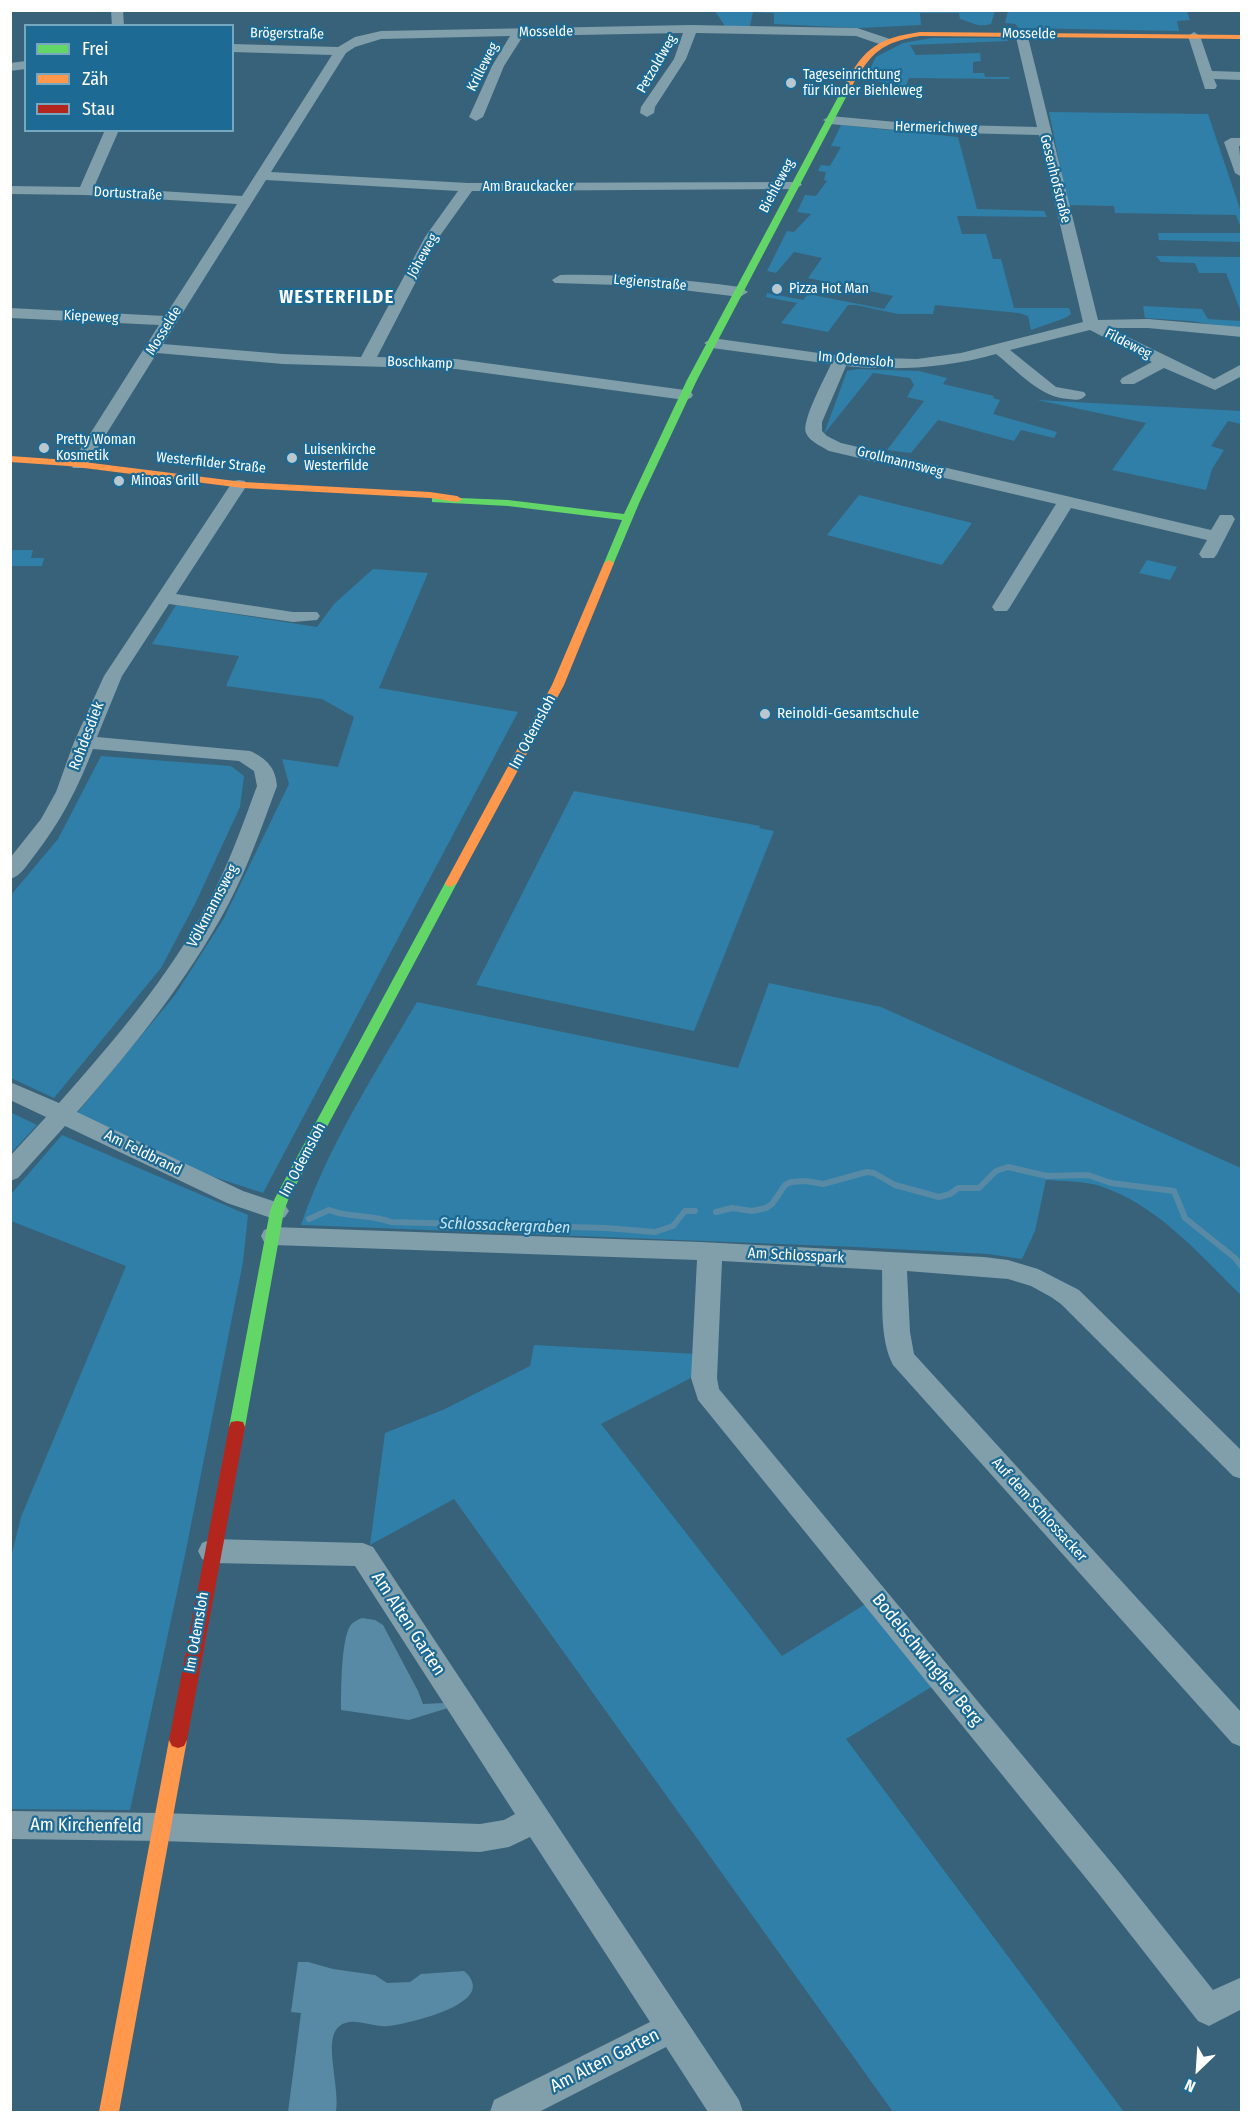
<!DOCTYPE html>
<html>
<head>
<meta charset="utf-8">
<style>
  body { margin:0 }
  #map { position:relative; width:1252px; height:2123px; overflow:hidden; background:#386279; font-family:"Fira Sans Condensed",sans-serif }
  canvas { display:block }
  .frame { position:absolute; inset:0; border:12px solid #fff; pointer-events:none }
  .legend { position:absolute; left:24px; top:24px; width:210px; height:108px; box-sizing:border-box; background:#1d6a94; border:2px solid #77a6bf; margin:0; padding:8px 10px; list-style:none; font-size:18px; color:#fff }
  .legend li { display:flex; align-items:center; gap:12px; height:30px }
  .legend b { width:30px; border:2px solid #77a6bf }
  .north { position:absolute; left:1168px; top:2039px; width:60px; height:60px; -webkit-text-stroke:4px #1d6a94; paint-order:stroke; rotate:205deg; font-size:16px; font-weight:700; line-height:24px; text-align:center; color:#fff }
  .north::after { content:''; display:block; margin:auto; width:21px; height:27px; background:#fff; clip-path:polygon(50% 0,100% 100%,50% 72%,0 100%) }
</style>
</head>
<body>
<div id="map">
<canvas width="1252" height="2123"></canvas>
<div class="frame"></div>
<ul class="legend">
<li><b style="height:8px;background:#63d668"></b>Frei</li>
<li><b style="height:8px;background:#ff974d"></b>Zäh</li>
<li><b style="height:8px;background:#b3261e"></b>Stau</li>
</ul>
<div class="north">N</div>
</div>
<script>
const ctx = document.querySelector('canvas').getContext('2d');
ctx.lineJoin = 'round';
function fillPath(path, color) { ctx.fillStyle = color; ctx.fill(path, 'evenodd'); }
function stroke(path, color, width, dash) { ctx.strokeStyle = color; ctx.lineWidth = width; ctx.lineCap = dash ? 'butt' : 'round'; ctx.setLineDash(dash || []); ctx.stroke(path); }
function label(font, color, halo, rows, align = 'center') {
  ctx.font = font + ' "Fira Sans Condensed",sans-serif'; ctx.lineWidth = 4.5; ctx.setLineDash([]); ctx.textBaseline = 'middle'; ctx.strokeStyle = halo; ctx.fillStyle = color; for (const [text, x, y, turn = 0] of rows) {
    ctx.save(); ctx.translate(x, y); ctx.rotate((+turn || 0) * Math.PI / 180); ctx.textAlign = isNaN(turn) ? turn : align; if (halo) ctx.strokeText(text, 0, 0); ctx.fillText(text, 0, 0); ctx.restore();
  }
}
fillPath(new Path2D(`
  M 715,11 L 995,11 L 991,24 C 978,28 971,22 960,19 L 959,13 L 920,13 L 921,25 L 859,28 L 774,24 L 774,13 L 753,12 L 750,26 L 725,26 Z
  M 1008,11 L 1187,11 L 1190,20 L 1177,21 L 1179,31 L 1019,28 L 1015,24 L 1005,23 Z
  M 932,38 L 1004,38 L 1009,41 L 910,45 L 916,55 L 980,53 L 981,61 L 973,62 L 973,73 L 984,73 L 985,77 L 1010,77 L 1009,79 L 909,78 L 906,86 L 865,79 L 876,57 L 903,43 Z
  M 1049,112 L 1208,114 L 1241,212 L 1241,228 L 1236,215 L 1115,213 L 1114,206 L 1068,205 Z
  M 841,125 L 958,137 L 977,209 L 1044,211 L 1047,217 L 957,216 L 962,234 L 986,234 L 993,259 L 1001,259 L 1014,308 L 1069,308 L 1071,314 L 1065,318 L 1031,330 L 1028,316 L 1019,313 L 935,305 L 933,314 L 898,314 L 856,305 L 848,305 L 828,332 L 781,323 L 797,303 L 766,297 L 767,293 L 803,300 L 808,294 L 884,309 L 893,296 L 808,278 L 822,258 L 794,252 L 776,273 L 767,271 L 787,231 L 794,232 L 811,214 L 797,212 L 805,195 L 816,196 L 827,181 L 824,180 L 826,172 L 818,171 L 821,165 L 830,166 L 841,147 L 831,146 Z
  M 1158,233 L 1241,233 L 1241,242 L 1159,240 Z
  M 1156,256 L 1241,257 L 1241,312 L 1226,273 L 1199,273 L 1195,263 L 1161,262 Z
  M 1143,306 L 1202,309 L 1208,319 L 1241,321 L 1241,329 L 1190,321 L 1145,318 Z
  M 857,369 L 919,371 L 947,378 L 943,384 L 994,396 L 993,398 L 1000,400 L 993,414 L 1057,432 L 1054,438 L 1021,430 L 1014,441 L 938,420 L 911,453 L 887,450 L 924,401 L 907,397 L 914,385 L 910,378 L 873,373 L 824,434 L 847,371 Z
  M 1037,400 L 1241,411 L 1241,424 L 1228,421 L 1211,446 L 1224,450 L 1212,469 L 1206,490 L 1112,470 L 1146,423 Z
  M 859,495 L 972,523 L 942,565 L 827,535 Z
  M 11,550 L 33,550 L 31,558 L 44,558 L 42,566 L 11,566 Z
  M 1147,560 L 1177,567 L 1170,580 L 1139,573 Z
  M 373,569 L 428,573 L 379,688 L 518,712 L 263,1193 L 211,1176 L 77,1113 L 175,995 L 223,920 L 289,784 L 282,759 L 338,767 L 354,717 L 322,699 L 226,686 L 239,656 L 152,644 L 176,605 L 317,627 L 334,604 Z
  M 101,756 L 231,766 L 244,776 L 240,807 L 195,904 L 161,968 L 54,1098 L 11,1078 L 11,895 L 58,839 Z
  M 574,791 L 760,826 L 759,828 L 774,831 L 694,1031 L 476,985 Z
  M 769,983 L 881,1007 L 1241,1168 L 1241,1295 C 1198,1253 1157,1204 1097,1185 C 1081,1181 1062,1181 1046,1180 L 1035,1231 L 1022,1259 L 988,1254 L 856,1247 L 301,1225 C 328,1146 375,1073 417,1002 L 738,1068 Z
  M 10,1112 L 37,1125 L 11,1153 L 10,1153 Z
  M 62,1135 L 248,1215 L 243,1262 L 185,1555 L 130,1810 L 11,1809 L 11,1557 L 21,1517 L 126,1266 L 11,1221 L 11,1194 Z
  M 534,1345 L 697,1354 L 693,1375 L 689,1379 L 601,1424 L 782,1656 L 867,1603 L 933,1686 L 846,1739 L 1124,2112 L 893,2112 L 454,1499 L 370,1545 L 385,1433 L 445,1409 L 530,1366 Z`), '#2f7fa8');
fillPath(new Path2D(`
  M 362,1618 L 375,1620 L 383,1625 L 418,1691 L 423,1704 L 445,1703 L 448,1708 L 409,1720 L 341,1710 C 341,1692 341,1641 350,1626 C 353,1622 357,1620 362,1618 Z
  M 298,1962 L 308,1962 L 333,1969 L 375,1975 L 387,1983 L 410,1982 L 421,1974 L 464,1971 C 470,1976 475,1983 472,1991 C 464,2010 407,2024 388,2026 C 371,2028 348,2013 336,2030 C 325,2045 340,2089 336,2112 L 288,2112 L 301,2013 L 291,2012 Z`), '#588aa5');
stroke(new Path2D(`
  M 716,1212 L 732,1208 L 752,1211 L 766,1208 L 772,1204 L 785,1185 L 791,1182 L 806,1181 L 823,1184 L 867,1172 L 874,1173 L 895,1185 L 939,1197 L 950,1194 L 958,1188 L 979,1188 L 996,1171 L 1008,1167 L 1047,1176 L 1088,1175 L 1111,1183 L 1174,1191 L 1185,1218 L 1235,1258 L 1242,1267
  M 309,1219 L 329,1210 C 349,1218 370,1214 391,1222 L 606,1228 L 655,1232 L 673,1226 L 685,1211 L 695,1211`), '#588aa5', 6);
fillPath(new Path2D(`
  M 111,10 L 123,10 L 124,26 L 112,26 Z
  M 691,25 L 857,28 L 890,39 L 891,42 L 885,46 L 856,36 L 696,33 L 686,59 L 655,107 L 654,113 L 647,117 L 640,113 L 641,107 L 674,59 L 683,33 L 523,36 L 504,66 L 483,117 L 476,121 L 469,117 L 492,66 L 510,36 L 381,39 L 355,47 L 346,53 L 271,172 L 468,183 L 800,182 L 802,185 L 795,189 L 472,191 L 439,237 L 377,357 L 456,359 L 685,390 L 691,392 L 693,395 L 691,398 L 685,400 L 456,369 L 283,364 L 157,353 L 85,468 L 73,468 L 71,464 L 159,325 L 10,318 L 10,308 L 165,316 L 237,204 L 85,195 L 10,194 L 10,186 L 80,187 L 105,130 L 119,130 L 94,187 L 242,196 L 332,55 L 232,52 L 232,44 L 338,47 L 355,37 L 381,31 ZM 266,180 L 458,191 L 425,237 L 361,357 L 283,354 L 163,344 Z
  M 1021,29 L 1027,33 L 1098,320 L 1148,319 L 1242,327 L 1242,337 L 1148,328 L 1109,328 L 1214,379 L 1242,364 L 1242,376 L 1215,390 L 1164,368 L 1134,384 L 1122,384 L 1120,381 L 1122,378 L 1152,362 L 1090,330 L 1010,350 L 1056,387 L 1084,392 L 1086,395 C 1081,401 1076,400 1069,399 C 1040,398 1018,371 996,354 C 946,368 898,371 846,366 L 822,422 L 822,431 L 827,436 L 841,443 L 1211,530 L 1220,515 L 1232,515 L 1235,519 L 1217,554 L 1214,558 L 1202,558 L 1199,554 L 1207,540 L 1071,508 L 1010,607 L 1007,611 L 995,611 L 992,607 L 1056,504 L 829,451 C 821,446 810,442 806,433 C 801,421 825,378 831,364 L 712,348 L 704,343 L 712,338 L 847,357 L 917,359 L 961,353 L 1083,322 L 1039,135 L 918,132 L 830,124 L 823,120 L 830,116 L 918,124 L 1037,127 L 1015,33 Z
  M 1194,32 L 1200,36 L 1212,71 L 1242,72 L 1242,80 L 1214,79 L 1217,86 L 1215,89 L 1205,89 L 1188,36 Z
  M 26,61 L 26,69 L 10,71 L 10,63 Z
  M 1231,138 L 1242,138 L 1242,146 L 1239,146 L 1242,177 L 1235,173 L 1224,142 Z
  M 560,275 C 621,274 680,279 740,287 L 748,292 L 740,297 L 650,286 L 555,283 L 552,280 Z
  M 239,480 L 245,481 L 247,485 L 176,594 L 293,612 L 317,612 L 320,616 L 317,620 L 293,622 L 169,604 L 122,676 L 97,737 L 250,751 C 266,758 276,768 277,786 C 262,826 248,867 228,905 C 188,980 133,1048 77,1112 L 243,1191 L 285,1205 L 289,1211 L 285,1217 L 277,1220 L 227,1203 L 65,1126 L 18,1178 L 10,1181 L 10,1156 L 46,1117 L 10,1100 L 10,1082 L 59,1103 C 113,1042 168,978 207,905 C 228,867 242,826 257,786 L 254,771 L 239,761 L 93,749 C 78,788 60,823 34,856 C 27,865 21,876 10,879 L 10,858 L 41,819 L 56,792 L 74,742 L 104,676 L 233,481 Z
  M 273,1227 L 701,1242 L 984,1257 L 1008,1260 L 1038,1269 L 1079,1290 L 1242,1451 L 1242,1479 L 1233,1476 L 1061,1304 L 1051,1297 L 1031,1286 L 1008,1279 L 907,1271 L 910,1332 L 914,1354 L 1242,1713 L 1242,1747 L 1232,1743 L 893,1365 C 879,1338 883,1300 882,1270 L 722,1261 L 717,1378 L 719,1389 L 1120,1873 L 1213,1990 L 1242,1977 L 1242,2009 L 1209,2026 L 1198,2021 L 1098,1893 L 698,1400 L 691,1378 L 697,1260 L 273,1245 L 264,1242 L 261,1236 L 264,1230 Z
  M 212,1539 L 363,1543 L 373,1547 L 739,2100 L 743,2112 L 708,2112 L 666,2047 L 539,2112 L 490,2112 L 494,2100 L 650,2022 L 530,1837 L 509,1847 L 480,1852 L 161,1841 L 10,1839 L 10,1811 L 161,1813 L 480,1824 L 504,1820 L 515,1814 L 355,1566 L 212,1563 L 202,1559 L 198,1551 L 202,1543 Z`), '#819eab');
fillPath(new Path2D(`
  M 849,82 L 853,84 L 697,380 L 640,501 L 613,565 L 605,565 L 604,563 L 622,520 L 508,506 L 432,502 L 432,498 L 436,497 L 508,500 L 624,514 L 687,380 L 845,84 Z
  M 451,879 L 457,883 L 289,1198 L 284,1211 L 245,1427 L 243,1432 L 237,1433 L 231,1432 L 229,1427 L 270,1211 L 275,1198 L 445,883 Z`), '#63d668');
fillPath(new Path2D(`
  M 920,32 L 1242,35 L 1242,39 L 920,36 C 880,43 872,52 852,86 L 846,86 L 845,84 C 865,47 879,38 920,32 Z
  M 10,456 L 68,460 L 243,482 L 430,492 L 457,496 L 462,499 L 457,502 L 430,498 L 243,488 L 68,466 L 10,462 Z
  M 609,560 L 614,563 L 564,685 L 457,883 L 451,887 L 447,886 L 445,883 L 552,685 L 604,563 Z
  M 178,1732 L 184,1734 L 187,1740 L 119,2112 L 99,2112 L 169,1740 L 172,1734 Z`), '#ff974d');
fillPath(new Path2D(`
  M 237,1421 L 243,1422 L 245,1427 L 187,1740 L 184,1746 L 178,1748 L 172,1746 L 169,1740 L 229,1427 L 231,1422 Z`), '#b3261e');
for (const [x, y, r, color] of [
  [791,83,6,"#b9c8d0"],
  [777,289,6,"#b9c8d0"],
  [44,448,6,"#b9c8d0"],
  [292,458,6,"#b9c8d0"],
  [119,481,6,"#b9c8d0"],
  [765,714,6,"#b9c8d0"]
]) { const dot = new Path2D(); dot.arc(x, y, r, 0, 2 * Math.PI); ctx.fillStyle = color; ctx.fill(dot); stroke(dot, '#1d6a94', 2); }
label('14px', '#fff', '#1d6a94', [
  ["Mosselde",546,32,-1],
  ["Brögerstraße",287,34,1],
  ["Mosselde",1029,34,1],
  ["Petzoldweg",657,64,-60],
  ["Krilleweg",483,67,-63],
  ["Hermerichweg",936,128,2],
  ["Gesenhofstraße",1055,179,76],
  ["Biehleweg",777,186,-62],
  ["Am Brauckacker",528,187],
  ["Dortustraße",128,194,3],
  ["Jöheweg",423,256,-61],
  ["Legienstraße",650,283,5],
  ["Kiepeweg",91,317,3],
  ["Mosselde",164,331,-58],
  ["Fildeweg",1128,344,27],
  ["Im Odemsloh",856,360,5],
  ["Boschkamp",420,363,2],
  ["Grollmannsweg",900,462,14],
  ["Westerfilder Straße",211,463,6]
]);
label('14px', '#fff', '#1d6a94', [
  ["Tageseinrichtung",803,75],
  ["für Kinder Biehleweg",803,91],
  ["Pizza Hot Man",789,289],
  ["Pretty Woman",56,440],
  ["Kosmetik",56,456],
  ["Luisenkirche",304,450],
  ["Westerfilde",304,466],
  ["Minoas Grill",131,481]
], 'left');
label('15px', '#fff', '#1d6a94', [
  ["Reinoldi-Gesamtschule",777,714]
], 'left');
label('15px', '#fff', '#1d6a94', [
  ["Im Odemsloh",533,732,-62],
  ["Rohdesdiek",87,736,-69],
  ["Völkmannsweg",213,906,-62],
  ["Am Feldbrand",143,1153,26],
  ["Im Odemsloh",303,1160,-62],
  ["Am Schlosspark",796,1256,3],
  ["Auf dem Schlossacker",1039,1510,48],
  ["Im Odemsloh",197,1632,-80]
]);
label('italic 16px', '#c6e6f6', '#1d6a94', [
  ["Schlossackergraben",505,1226,2]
]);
ctx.letterSpacing = '1.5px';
label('bold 18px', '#fff', '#1d6a94', [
  ["WESTERFILDE",337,298]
]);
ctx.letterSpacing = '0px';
label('18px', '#fff', '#1d6a94', [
  ["Am Alten Garten",408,1624,57],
  ["Bodelschwingher Berg",927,1660,51],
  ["Am Kirchenfeld",86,1826,1],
  ["Am Alten Garten",605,2061,-27]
]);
</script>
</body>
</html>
